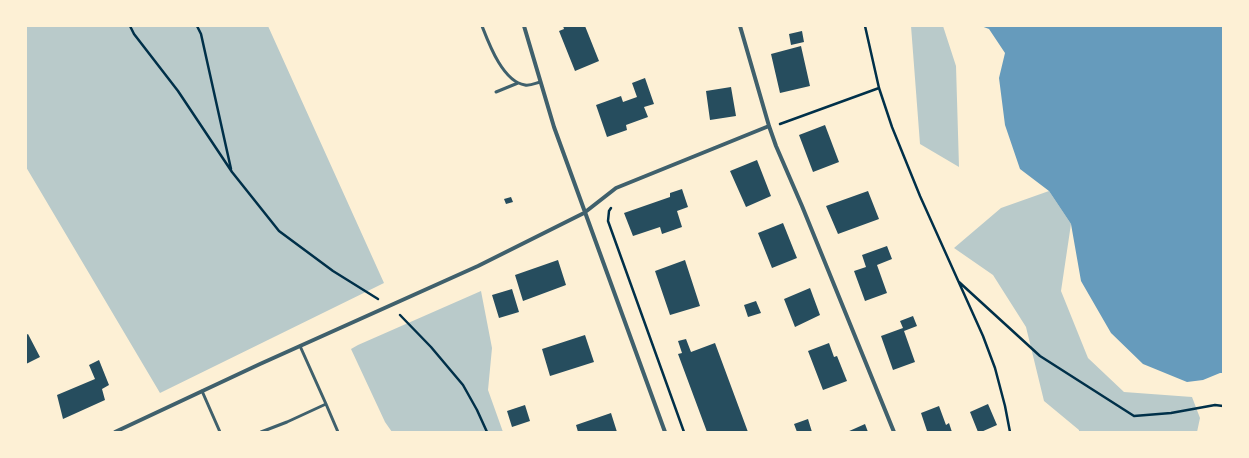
<!DOCTYPE html>
<html>
<head>
<meta charset="utf-8">
<style>
  body { margin:0 }
  #map { position:relative; width:1249px; height:458px; overflow:hidden; background:#fdf0d5; font-family:"Source Serif 4",serif }
  canvas { display:block }
  .frame { position:absolute; inset:0; border:27px solid #fdf0d5; pointer-events:none }
</style>
</head>
<body>
<div id="map">
<canvas width="1249" height="458"></canvas>
<div class="frame"></div>
</div>
<script>
const ctx = document.querySelector('canvas').getContext('2d');
ctx.lineJoin = 'round';
function fillPath(path, color) { ctx.fillStyle = color; ctx.fill(path, 'evenodd'); }
function stroke(path, color, width, dash) { ctx.strokeStyle = color; ctx.lineWidth = width; ctx.lineCap = dash ? 'butt' : 'round'; ctx.setLineDash(dash || []); ctx.stroke(path); }
fillPath(new Path2D(`
  M 26,26 L 268,26 L 384,283 L 160,393 L 26,167 Z
  M 911,26 L 943,26 L 956,66 L 959,167 L 920,144 Z
  M 1049,191 L 1071,224 L 1061,291 L 1088,358 L 1124,392 L 1192,397 L 1200,418 L 1197,432 L 1079,432 L 1079,430 L 1044,401 L 1026,327 L 993,275 L 954,248 L 1001,208 Z
  M 481,291 L 492,348 L 488,390 L 503,432 L 392,432 L 385,422 L 351,349 L 358,345 Z`), '#b9caca');
fillPath(new Path2D(`
  M 981,26 L 1223,26 L 1223,373 L 1220,373 L 1203,380 L 1187,382 L 1143,364 L 1111,333 L 1081,281 L 1071,224 L 1049,191 L 1020,169 L 1005,125 L 999,78 L 1005,53 L 989,29 Z`), '#669bbc');
fillPath(new Path2D(`
  M 563,26 L 585,26 L 599,61 L 575,71 L 559,31 L 564,29 Z
  M 802,31 L 804,42 L 791,45 L 789,34 Z
  M 801,46 L 810,86 L 780,93 L 771,54 Z
  M 645,78 L 654,104 L 644,107 L 648,117 L 626,125 L 627,130 L 607,137 L 596,105 L 621,96 L 623,102 L 637,97 L 632,83 Z
  M 731,87 L 736,116 L 710,120 L 706,91 Z
  M 825,125 L 839,162 L 813,172 L 799,135 Z
  M 757,160 L 771,196 L 746,207 L 730,171 Z
  M 682,189 L 688,207 L 677,211 L 682,227 L 662,234 L 660,227 L 633,236 L 624,213 L 670,197 L 670,193 Z
  M 868,191 L 879,219 L 838,234 L 826,206 Z
  M 511,197 L 513,202 L 506,204 L 504,199 Z
  M 783,223 L 797,258 L 772,268 L 758,233 Z
  M 887,246 L 892,259 L 877,265 L 887,293 L 865,301 L 854,271 L 866,267 L 862,255 Z
  M 558,260 L 566,285 L 523,301 L 515,275 Z
  M 685,260 L 700,306 L 670,315 L 655,271 Z
  M 810,288 L 820,315 L 795,327 L 784,299 Z
  M 512,289 L 519,312 L 499,318 L 492,295 Z
  M 756,301 L 761,313 L 748,317 L 744,305 Z
  M 913,316 L 917,326 L 904,331 L 915,362 L 893,370 L 881,336 L 903,328 L 900,321 Z
  M 28,334 L 40,357 L 26,364 L 26,335 Z
  M 585,335 L 594,362 L 550,376 L 542,349 Z
  M 686,339 L 691,352 L 715,343 L 748,432 L 707,432 L 678,354 L 682,353 L 678,341 Z
  M 829,343 L 834,357 L 837,356 L 847,381 L 823,390 L 808,351 Z
  M 99,360 L 109,385 L 102,389 L 105,400 L 63,419 L 57,395 L 95,379 L 89,365 Z
  M 988,404 L 997,425 L 981,432 L 978,432 L 970,412 Z
  M 525,405 L 530,421 L 512,427 L 507,411 Z
  M 939,406 L 946,425 L 949,423 L 952,432 L 924,432 L 927,431 L 921,413 Z
  M 611,413 L 617,432 L 578,432 L 576,425 Z
  M 808,419 L 812,432 L 797,432 L 794,424 Z
  M 865,424 L 868,432 L 847,432 Z`), '#264d5e');
stroke(new Path2D(`
  M 130,26 L 134,34 L 178,91 L 232,172 L 279,231 L 333,271 L 378,299
  M 197,26 L 201,34 L 231,169
  M 865,26 L 879,88 L 892,127 L 920,196 L 983,336 L 995,368 L 1005,406 L 1010,432
  M 780,124 L 879,88
  M 611,208 L 609,211 L 608,221 L 684,432
  M 959,282 L 1040,356 L 1134,416 L 1171,413 L 1215,405 L 1223,406
  M 400,315 L 431,347 L 463,385 L 477,410 L 487,432`), '#003049', 2.5);
stroke(new Path2D(`
  M 482,26 C 489,44 503,82 525,85 C 530,86 536,83 540,82
  M 496,92 L 518,83
  M 300,346 L 326,404
  M 202,391 L 220,432
  M 261,432 L 287,422 L 326,404 L 338,432`), '#3f606c', 3);
stroke(new Path2D(`
  M 524,26 L 554,127 L 665,432
  M 740,26 L 769,126 L 776,146 L 802,206 L 894,432
  M 115,432 L 260,364 L 478,266 L 584,213 L 616,188 L 769,126`), '#3f606c', 4);
</script>
</body>
</html>
